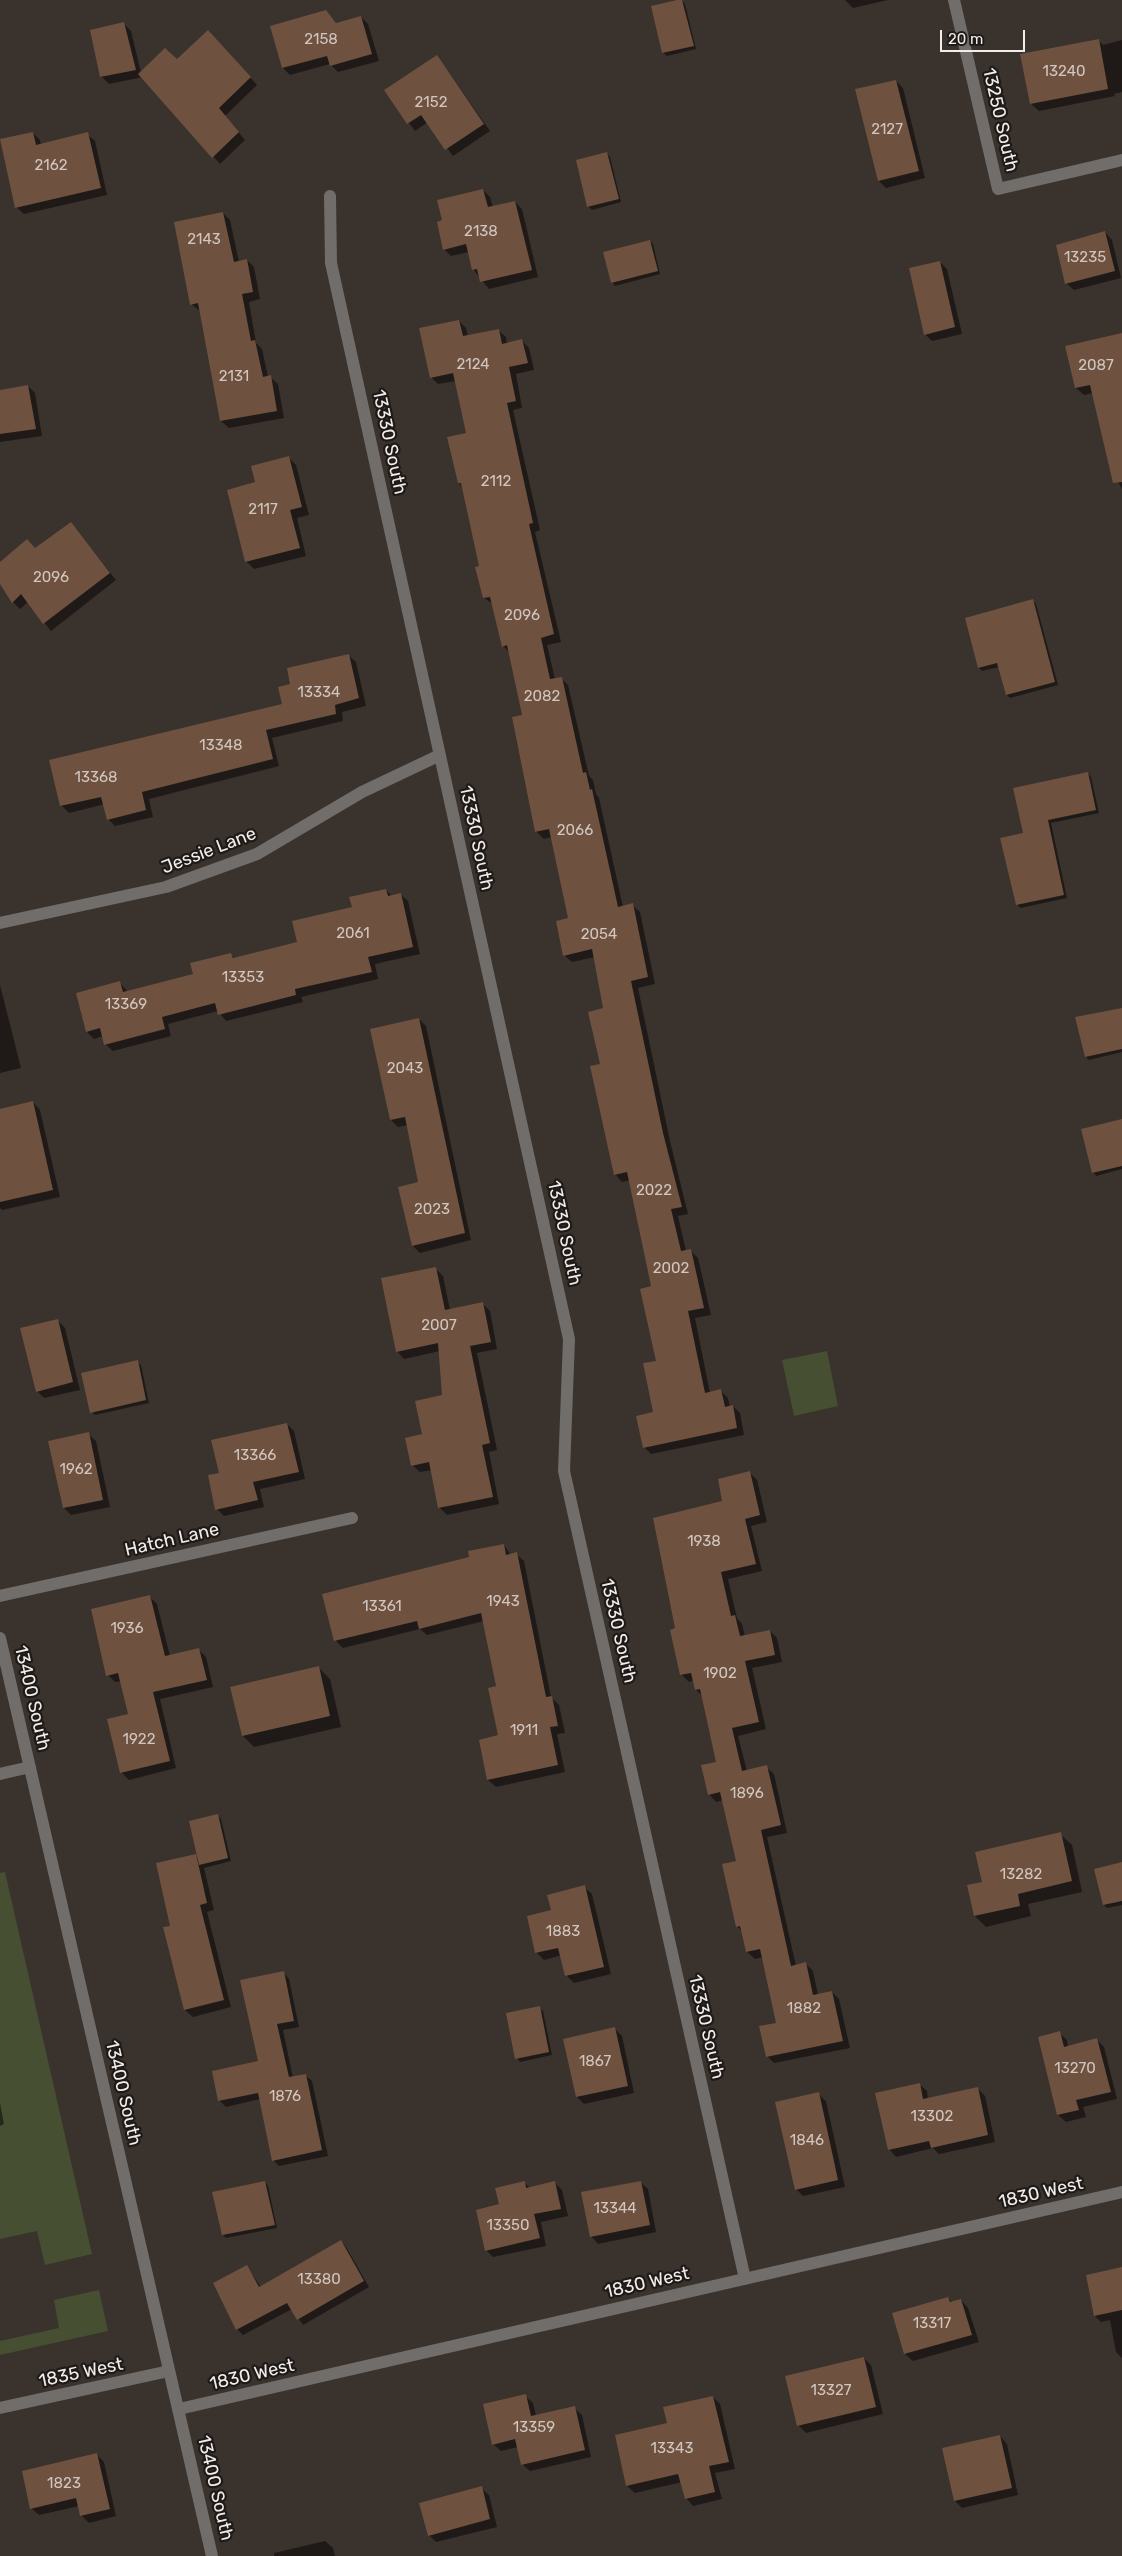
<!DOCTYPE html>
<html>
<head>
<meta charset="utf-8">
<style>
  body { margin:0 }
  #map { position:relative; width:1122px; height:2556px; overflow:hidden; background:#3a322d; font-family:Rubik,sans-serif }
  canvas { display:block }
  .scale { position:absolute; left:940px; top:30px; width:85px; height:22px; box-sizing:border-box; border:2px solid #f2edea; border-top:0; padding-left:6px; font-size:15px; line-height:18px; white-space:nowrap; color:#f2edea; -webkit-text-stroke:4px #1e1a18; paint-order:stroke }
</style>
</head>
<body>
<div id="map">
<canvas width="1122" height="2556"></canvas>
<div class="scale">20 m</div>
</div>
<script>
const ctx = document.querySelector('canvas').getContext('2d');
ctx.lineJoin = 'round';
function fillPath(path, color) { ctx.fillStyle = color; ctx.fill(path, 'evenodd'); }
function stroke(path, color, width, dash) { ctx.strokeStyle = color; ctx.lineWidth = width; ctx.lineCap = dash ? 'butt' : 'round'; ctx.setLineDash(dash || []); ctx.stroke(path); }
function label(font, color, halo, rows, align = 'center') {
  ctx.font = font + ' Rubik,sans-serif'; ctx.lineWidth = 4.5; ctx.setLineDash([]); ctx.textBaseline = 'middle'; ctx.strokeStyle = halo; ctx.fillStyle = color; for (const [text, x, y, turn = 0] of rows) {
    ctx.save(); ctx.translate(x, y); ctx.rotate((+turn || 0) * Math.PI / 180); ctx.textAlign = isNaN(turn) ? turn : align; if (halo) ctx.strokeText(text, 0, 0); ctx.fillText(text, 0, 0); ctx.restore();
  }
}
fillPath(new Path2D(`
  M 827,1351 L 838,1406 L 794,1416 L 782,1360 Z
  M 5,1872 L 92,2254 L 45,2265 L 37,2231 L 0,2239 L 0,1873 Z
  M 99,2290 L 108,2331 L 0,2355 L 0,2341 L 59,2328 L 54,2300 Z`), '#464f32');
fillPath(new Path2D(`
  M 681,0 L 685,4 L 696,49 L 667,56 L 663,53 L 652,7 Z
  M 845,0 L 888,0 L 853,8 Z
  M 326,11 L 337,24 L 361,17 L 368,24 L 379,61 L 338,72 L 330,64 L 290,75 L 283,68 Z
  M 124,24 L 131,31 L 141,73 L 177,60 L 216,39 L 257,85 L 225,116 L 245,140 L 220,164 L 143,77 L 109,84 L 101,76 Z
  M 1098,40 L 1103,45 L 1122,40 L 1122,92 L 1114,94 L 1115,96 L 1039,111 L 1031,104 L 1022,55 Z
  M 437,56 L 490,131 L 453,156 L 428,122 L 415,131 L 386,91 Z
  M 896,81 L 903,88 L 925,178 L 886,188 L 879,181 Z
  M 33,133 L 40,140 L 41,145 L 87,134 L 95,141 L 107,195 L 24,214 L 16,207 Z
  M 606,153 L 610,157 L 621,202 L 592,210 L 588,206 Z
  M 483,190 L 490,197 L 493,207 L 515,202 L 522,209 L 538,277 L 489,289 L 473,269 L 469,252 L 451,256 L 444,249 Z
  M 223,213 L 230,220 L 239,262 L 247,260 L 254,267 L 260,299 L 249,302 L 256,343 L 262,349 L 268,377 L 270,377 L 278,384 L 284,418 L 229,428 L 221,421 L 200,311 L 191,304 Z
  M 1105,232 L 1112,240 L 1121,278 L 1074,290 L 1066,283 Z
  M 650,241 L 653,244 L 660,274 L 615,286 L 612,282 Z
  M 940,262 L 947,269 L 962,334 L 932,341 L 925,334 Z
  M 459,321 L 466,328 L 468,336 L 498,330 L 506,337 L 507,344 L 522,341 L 529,348 L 534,370 L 516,374 L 522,408 L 513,410 L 540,530 L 535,532 L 561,642 L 547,645 L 555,679 L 561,678 L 568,685 L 589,776 L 593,780 L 596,794 L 599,798 L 623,907 L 632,905 L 640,912 L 655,984 L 638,988 L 670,1141 L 688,1214 L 678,1216 L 686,1251 L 690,1250 L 698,1258 L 711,1315 L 695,1318 L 710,1393 L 721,1391 L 728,1398 L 730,1407 L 733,1406 L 740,1413 L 744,1435 L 651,1454 L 644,1447 L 655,1413 L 657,1362 L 653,1287 L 630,1180 L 622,1182 L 615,1174 L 601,1065 L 605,1009 L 595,957 L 572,962 L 564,955 L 570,919 L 552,837 L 544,839 L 536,831 L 524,716 L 510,653 L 503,646 L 493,604 L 484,598 L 480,567 L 463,487 L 459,483 L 467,434 L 456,381 L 438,384 L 431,377 Z
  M 1122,334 L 1122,489 L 1110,467 L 1093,393 L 1084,395 L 1076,388 Z
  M 28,386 L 35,393 L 42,436 L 0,442 L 0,391 Z
  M 289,458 L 296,465 L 309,515 L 297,518 L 306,556 L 254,569 L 246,561 L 257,483 Z
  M 71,524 L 116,580 L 51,631 L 28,602 L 20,609 L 13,602 L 0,582 L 0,564 L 36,549 Z
  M 1033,601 L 1036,604 L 1058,685 L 1010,698 L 1007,695 L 999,667 L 982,671 L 979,668 L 966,619 Z
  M 348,655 L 356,662 L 366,706 L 342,712 L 343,721 L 272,738 L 279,766 L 149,799 L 153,817 L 115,826 L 108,819 L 105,804 L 69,813 L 62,806 L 51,761 L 283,705 L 291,685 Z
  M 1088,773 L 1091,777 L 1099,813 L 1051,823 L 1067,898 L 1020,908 L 1017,904 L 1025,834 Z
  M 386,890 L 392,896 L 400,894 L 408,901 L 420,954 L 375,964 L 378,979 L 301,997 L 303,1002 L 226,1021 L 218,1011 L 168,1024 L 171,1036 L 113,1051 L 105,1044 L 103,1036 L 94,1039 L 87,1032 L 120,983 L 128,992 L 194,975 L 230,954 L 236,959 L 299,943 Z
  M 0,985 L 21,1068 L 0,1073 Z
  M 1122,1009 L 1122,1052 L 1089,1060 L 1086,1057 Z
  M 419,1019 L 426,1026 L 471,1240 L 420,1253 L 413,1246 L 400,1188 L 419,1183 L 408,1125 L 398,1127 L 391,1120 L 371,1030 Z
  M 33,1102 L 40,1110 L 60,1197 L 2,1210 L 0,1208 L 0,1110 Z
  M 1122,1120 L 1122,1169 L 1096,1176 L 1093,1172 Z
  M 435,1268 L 443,1276 L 450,1310 L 482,1303 L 490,1311 L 497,1349 L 477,1353 L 497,1450 L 489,1452 L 499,1504 L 447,1515 L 439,1507 L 432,1470 L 420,1472 L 412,1465 L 424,1435 L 444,1396 L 440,1351 L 404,1359 L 397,1351 Z
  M 57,1320 L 65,1328 L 80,1390 L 44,1398 L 37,1391 Z
  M 137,1362 L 141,1365 L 149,1403 L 95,1415 L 92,1412 Z
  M 287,1424 L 294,1431 L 305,1479 L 260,1489 L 264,1507 L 224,1516 L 217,1509 L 220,1474 Z
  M 88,1434 L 96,1441 L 110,1507 L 71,1515 L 64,1508 L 50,1442 Z
  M 750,1473 L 757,1480 L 767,1522 L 751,1526 L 762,1571 L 728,1579 L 737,1618 L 742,1624 L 745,1637 L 770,1631 L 777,1638 L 782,1662 L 752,1668 L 766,1729 L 738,1736 L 747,1771 L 766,1767 L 774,1774 L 787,1833 L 767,1837 L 796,1966 L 806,1964 L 813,1971 L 818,1995 L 832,1992 L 839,1999 L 850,2048 L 774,2063 L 767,2056 L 777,2024 L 763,1957 L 755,1959 L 747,1952 L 743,1933 L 737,1926 L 738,1862 L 723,1800 L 716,1802 L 709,1794 L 718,1763 L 704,1697 L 696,1690 L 694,1680 L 689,1682 L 681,1674 L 677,1629 L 723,1502 Z
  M 504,1545 L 511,1555 L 516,1554 L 524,1561 L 551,1697 L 559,1705 L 565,1733 L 557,1734 L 565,1772 L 496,1787 L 488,1780 L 500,1736 L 497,1687 L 484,1621 L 427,1635 L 420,1629 L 343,1648 L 336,1641 L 324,1595 L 470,1558 Z
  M 150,1597 L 157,1604 L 170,1656 L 199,1650 L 206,1657 L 213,1687 L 160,1699 L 176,1768 L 129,1780 L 121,1772 L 129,1715 L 122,1681 L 115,1682 L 108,1675 Z
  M 319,1668 L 330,1679 L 341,1727 L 254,1747 L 243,1736 Z
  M 217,1815 L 221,1819 L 231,1861 L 204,1868 L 214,1910 L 207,1912 L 231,2007 L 193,2017 L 185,2010 L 172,1927 L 195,1855 L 199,1859 Z
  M 1060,1834 L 1072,1845 L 1082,1892 L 1028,1904 L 1031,1916 L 986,1927 L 975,1916 L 984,1883 Z
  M 1122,1863 L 1122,1905 L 1107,1908 L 1104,1905 Z
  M 584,1887 L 592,1894 L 611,1974 L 574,1983 L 566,1975 L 562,1955 L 544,1960 L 536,1952 L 553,1911 Z
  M 283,1972 L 289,1979 L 299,2027 L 283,2030 L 293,2078 L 305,2075 L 312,2081 L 328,2156 L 279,2166 L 273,2160 L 260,2099 L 226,2107 L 219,2100 L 259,2062 Z
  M 539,2008 L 543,2011 L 552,2055 L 520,2062 L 517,2058 Z
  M 615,2029 L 622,2036 L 634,2093 L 584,2104 L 577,2097 Z
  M 1059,2033 L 1067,2040 L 1068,2047 L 1097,2040 L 1104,2047 L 1117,2099 L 1083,2107 L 1086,2117 L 1066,2122 L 1058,2115 Z
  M 919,2084 L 927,2091 L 928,2100 L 977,2088 L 985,2096 L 995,2142 L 939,2154 L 933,2148 L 896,2157 L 889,2149 Z
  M 818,2094 L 826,2101 L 845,2187 L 803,2196 L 796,2189 Z
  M 0,2103 L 4,2124 L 0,2126 Z
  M 265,2182 L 268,2186 L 277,2228 L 226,2238 L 223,2235 Z
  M 524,2182 L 530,2188 L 555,2183 L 562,2190 L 568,2216 L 541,2222 L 546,2246 L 493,2257 L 486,2250 L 500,2205 Z
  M 640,2182 L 648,2189 L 656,2232 L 598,2244 L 591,2236 Z
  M 341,2241 L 346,2247 L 369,2287 L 303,2325 L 292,2309 L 243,2335 L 237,2329 L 247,2267 L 261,2287 Z
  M 1122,2269 L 1122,2358 L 1116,2352 L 1110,2320 L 1101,2322 L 1095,2316 Z
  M 948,2298 L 953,2303 L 961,2300 L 968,2308 L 979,2342 L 913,2361 L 905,2354 L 894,2314 Z
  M 864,2358 L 871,2365 L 883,2414 L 806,2433 L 798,2425 Z
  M 525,2396 L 533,2403 L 536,2416 L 574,2408 L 582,2415 L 591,2457 L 530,2471 L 522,2464 L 518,2447 L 501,2451 L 493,2444 Z
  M 713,2397 L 720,2404 L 735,2469 L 715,2473 L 722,2499 L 693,2506 L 686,2498 L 682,2482 L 635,2493 L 627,2486 L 616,2436 L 669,2424 Z
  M 1000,2436 L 1007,2444 L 1018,2495 L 962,2508 L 955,2501 Z
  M 96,2454 L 104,2462 L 116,2516 L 89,2523 L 81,2515 L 79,2506 L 39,2515 L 31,2508 Z
  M 481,2488 L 489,2495 L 497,2527 L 436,2542 L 429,2535 Z
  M 325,2541 L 333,2548 L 335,2556 L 274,2556 L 274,2553 Z`), '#0007');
fillPath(new Path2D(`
  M 677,0 L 682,0 L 694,46 L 662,53 L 651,6 Z
  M 326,10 L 336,23 L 361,16 L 372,54 L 330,66 L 327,56 L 282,68 L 270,26 Z
  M 124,22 L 136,70 L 100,77 L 90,30 Z
  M 208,30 L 251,77 L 219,108 L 239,132 L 212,158 L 138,74 L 165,48 L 177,59 Z
  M 1099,39 L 1108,89 L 1030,104 L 1020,54 Z
  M 437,55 L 484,124 L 445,150 L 421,115 L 407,124 L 384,90 Z
  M 896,80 L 919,171 L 878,181 L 855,89 Z
  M 33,132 L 36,145 L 88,132 L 101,188 L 15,208 L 0,139 Z
  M 607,152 L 619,199 L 587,207 L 576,160 Z
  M 483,189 L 488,207 L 515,201 L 532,270 L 480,282 L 477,269 L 472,270 L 466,244 L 443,250 L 437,222 L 442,220 L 437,200 Z
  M 223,212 L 234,262 L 247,259 L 253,292 L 242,294 L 251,341 L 255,340 L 263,377 L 271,375 L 277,411 L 220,421 L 198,303 L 190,305 L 174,222 Z
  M 1105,231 L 1115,271 L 1065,284 L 1056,245 Z
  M 650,240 L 658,271 L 611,283 L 603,252 Z
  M 940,261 L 955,327 L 924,335 L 909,268 Z
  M 459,320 L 463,336 L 499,329 L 502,344 L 522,339 L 528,363 L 509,367 L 516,401 L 507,403 L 533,523 L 529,524 L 554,634 L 541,638 L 550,679 L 562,677 L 583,773 L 586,772 L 590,790 L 592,789 L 618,907 L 633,903 L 648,977 L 631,981 L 663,1133 L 682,1207 L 671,1209 L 681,1251 L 691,1249 L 704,1308 L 688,1311 L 705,1393 L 721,1389 L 725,1407 L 733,1405 L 737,1428 L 643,1448 L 636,1416 L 653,1412 L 643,1363 L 656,1361 L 640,1289 L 651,1286 L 627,1172 L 614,1175 L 590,1066 L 600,1064 L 588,1012 L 603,1008 L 592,949 L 563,956 L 556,921 L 568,918 L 549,829 L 535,832 L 512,717 L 522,715 L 507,645 L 502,647 L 490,597 L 483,598 L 475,567 L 479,566 L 461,483 L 458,483 L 447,437 L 466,433 L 453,373 L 430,378 L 419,328 Z
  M 1122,333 L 1122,482 L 1113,483 L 1090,385 L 1075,388 L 1065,346 Z
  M 28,385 L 36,429 L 0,434 L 0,390 Z
  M 289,456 L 302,507 L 290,510 L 300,548 L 245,562 L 227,490 L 255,482 L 251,466 Z
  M 71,522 L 110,573 L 43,624 L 21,594 L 12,603 L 0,584 L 0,562 L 27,539 L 35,548 Z
  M 1033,599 L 1055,682 L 1006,695 L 997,663 L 978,668 L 965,618 Z
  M 349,654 L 359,698 L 335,705 L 336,714 L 266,730 L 273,759 L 142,792 L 146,810 L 107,820 L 101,797 L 60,806 L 49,760 L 282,704 L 278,687 L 290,684 L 287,668 Z
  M 1088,772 L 1096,810 L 1048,820 L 1064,895 L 1016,905 L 1000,838 L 1023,833 L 1013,788 Z
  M 386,889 L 388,896 L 401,893 L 413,947 L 368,957 L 372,972 L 295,989 L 296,995 L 218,1015 L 215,1003 L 162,1017 L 165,1029 L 104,1045 L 100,1028 L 86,1032 L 76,993 L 120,981 L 123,992 L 193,974 L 190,963 L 231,953 L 233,958 L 297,942 L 292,921 L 352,907 L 349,897 Z
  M 1122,1008 L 1122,1049 L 1085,1057 L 1075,1017 Z
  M 419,1018 L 465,1233 L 412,1246 L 398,1187 L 418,1182 L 405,1117 L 390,1120 L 370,1029 Z
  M 33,1101 L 53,1190 L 0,1202 L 0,1109 Z
  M 1122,1119 L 1122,1166 L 1092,1173 L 1081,1129 Z
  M 436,1267 L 445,1310 L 483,1302 L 491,1342 L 470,1346 L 490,1443 L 482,1445 L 493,1497 L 438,1508 L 429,1462 L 411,1466 L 405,1438 L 422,1434 L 415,1401 L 442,1395 L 438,1343 L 396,1352 L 381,1278 Z
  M 58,1319 L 73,1382 L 36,1392 L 20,1328 Z
  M 138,1360 L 146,1400 L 90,1413 L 81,1373 Z
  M 287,1423 L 299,1472 L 253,1482 L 258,1500 L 215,1510 L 208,1475 L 219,1473 L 211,1440 Z
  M 89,1432 L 103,1500 L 63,1508 L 48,1441 Z
  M 750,1471 L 760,1515 L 745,1519 L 756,1564 L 721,1572 L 731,1616 L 735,1615 L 740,1636 L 770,1630 L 775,1655 L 745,1661 L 759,1722 L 732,1728 L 742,1771 L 767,1765 L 781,1825 L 761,1830 L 791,1966 L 806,1962 L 813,1995 L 832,1991 L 843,2041 L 766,2057 L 759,2026 L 776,2023 L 760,1949 L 746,1952 L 740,1926 L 736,1927 L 722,1864 L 736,1861 L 720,1792 L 708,1795 L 701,1765 L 716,1762 L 700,1689 L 695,1690 L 691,1673 L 680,1675 L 670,1630 L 675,1628 L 653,1518 L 722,1501 L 718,1479 Z
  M 504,1544 L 506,1555 L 517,1552 L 546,1697 L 552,1696 L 558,1726 L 550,1727 L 558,1765 L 487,1780 L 479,1740 L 498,1735 L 488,1688 L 496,1686 L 481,1613 L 419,1629 L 417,1621 L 334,1641 L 322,1594 L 469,1557 L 468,1551 Z
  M 150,1595 L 165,1656 L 199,1648 L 207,1680 L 153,1692 L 170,1761 L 120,1773 L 107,1719 L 128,1714 L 118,1673 L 106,1676 L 91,1609 Z
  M 319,1666 L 330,1716 L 242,1736 L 230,1687 Z
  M 218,1814 L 228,1858 L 199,1865 L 189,1821 Z
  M 1061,1832 L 1072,1881 L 1018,1894 L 1020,1906 L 974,1916 L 967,1885 L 982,1882 L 975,1852 Z
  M 196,1854 L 207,1903 L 200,1905 L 224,2000 L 184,2010 L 163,1927 L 170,1926 L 156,1863 Z
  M 1122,1862 L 1122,1901 L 1103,1905 L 1094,1869 Z
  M 585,1885 L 604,1967 L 565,1976 L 558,1948 L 535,1953 L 527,1916 L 551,1910 L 547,1895 Z
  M 284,1971 L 294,2021 L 277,2024 L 289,2077 L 306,2074 L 322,2150 L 272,2161 L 258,2093 L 218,2101 L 212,2071 L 258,2061 L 240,1980 Z
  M 540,2006 L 549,2052 L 515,2059 L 506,2013 Z
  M 615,2027 L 628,2086 L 576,2097 L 563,2039 Z
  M 1060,2031 L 1064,2047 L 1097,2038 L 1111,2092 L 1076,2100 L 1079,2110 L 1057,2115 L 1038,2037 Z
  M 920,2083 L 923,2099 L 978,2087 L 988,2135 L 931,2148 L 929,2141 L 888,2150 L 875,2093 Z
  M 819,2092 L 838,2180 L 795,2190 L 775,2102 Z
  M 265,2181 L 275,2225 L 222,2235 L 212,2192 Z
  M 525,2181 L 526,2188 L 555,2181 L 561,2209 L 534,2214 L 540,2238 L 485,2251 L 476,2210 L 499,2204 L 495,2188 Z
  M 641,2181 L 650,2225 L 590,2237 L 581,2192 Z
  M 341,2240 L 364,2281 L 297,2320 L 287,2303 L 236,2330 L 213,2283 L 247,2265 L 259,2287 Z
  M 1122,2267 L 1122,2310 L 1094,2316 L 1086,2275 Z
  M 948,2297 L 950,2302 L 961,2299 L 972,2335 L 904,2354 L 892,2313 Z
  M 864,2357 L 876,2407 L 797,2426 L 785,2376 Z
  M 526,2394 L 531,2416 L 575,2406 L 585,2450 L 521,2465 L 515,2439 L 492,2445 L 483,2404 Z
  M 713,2396 L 729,2462 L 709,2466 L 715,2492 L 685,2499 L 678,2474 L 626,2486 L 615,2435 L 667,2423 L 663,2407 Z
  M 1000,2435 L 1012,2488 L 954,2501 L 942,2448 Z
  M 97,2453 L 110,2509 L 80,2516 L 76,2498 L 30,2509 L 22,2471 Z
  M 482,2486 L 490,2519 L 428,2536 L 419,2503 Z`), '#6e513f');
stroke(new Path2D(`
  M 954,0 L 998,189 L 1122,160
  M 330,196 L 331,263 L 569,1339 L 564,1471 L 745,2279
  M 0,923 L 166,887 L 257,854 L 362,792 L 440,755
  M 0,1596 L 352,1518
  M 0,1638 L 212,2556
  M 0,1774 L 30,1767
  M 0,2408 L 169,2371
  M 179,2409 L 1122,2192`), '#706d6a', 12);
label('15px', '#d1c6bf', null, [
  ["2158",321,40],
  ["13240",1064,72],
  ["2152",431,103],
  ["2127",887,130],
  ["2162",51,166],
  ["2138",481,232],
  ["2143",204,240],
  ["13235",1085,258],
  ["2124",473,365],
  ["2087",1096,366],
  ["2131",234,377],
  ["2112",496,482],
  ["2117",263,510],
  ["2096",51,578],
  ["2096",522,616],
  ["13334",319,693],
  ["2082",542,697],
  ["13348",221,746],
  ["13368",96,778],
  ["2066",575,831],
  ["2061",353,934],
  ["2054",599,935],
  ["13353",243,978],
  ["13369",126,1005],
  ["2043",405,1069],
  ["2022",654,1191],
  ["2023",432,1210],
  ["2002",671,1269],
  ["2007",439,1326],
  ["13366",255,1456],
  ["1962",76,1470],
  ["1938",704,1542],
  ["1943",503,1602],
  ["13361",382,1607],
  ["1936",127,1629],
  ["1902",720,1674],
  ["1911",524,1731],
  ["1922",139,1740],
  ["1896",747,1794],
  ["13282",1021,1875],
  ["1883",563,1932],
  ["1882",804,2009],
  ["1867",595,2062],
  ["13270",1075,2069],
  ["1876",285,2097],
  ["13302",932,2117],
  ["1846",807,2141],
  ["13344",615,2209],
  ["13350",508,2226],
  ["13380",319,2280],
  ["13317",932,2324],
  ["13327",831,2391],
  ["13359",534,2428],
  ["13343",672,2449],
  ["1823",64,2484]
]);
label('18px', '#f2edea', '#1e1a18', [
  ["13250 South",1000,120,77],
  ["13330 South",389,442,78],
  ["13330 South",476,838,78],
  ["Jessie Lane",209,851,-21],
  ["13330 South",564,1233,78],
  ["Hatch Lane",172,1540,-13],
  ["13330 South",618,1631,77],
  ["13400 South",32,1698,77],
  ["13330 South",706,2027,77],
  ["13400 South",123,2093,77],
  ["1830 West",1041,2193,-13],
  ["1830 West",647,2283,-13],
  ["1835 West",81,2373,-12],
  ["1830 West",252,2375,-13],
  ["13400 South",215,2488,77]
]);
</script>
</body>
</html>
